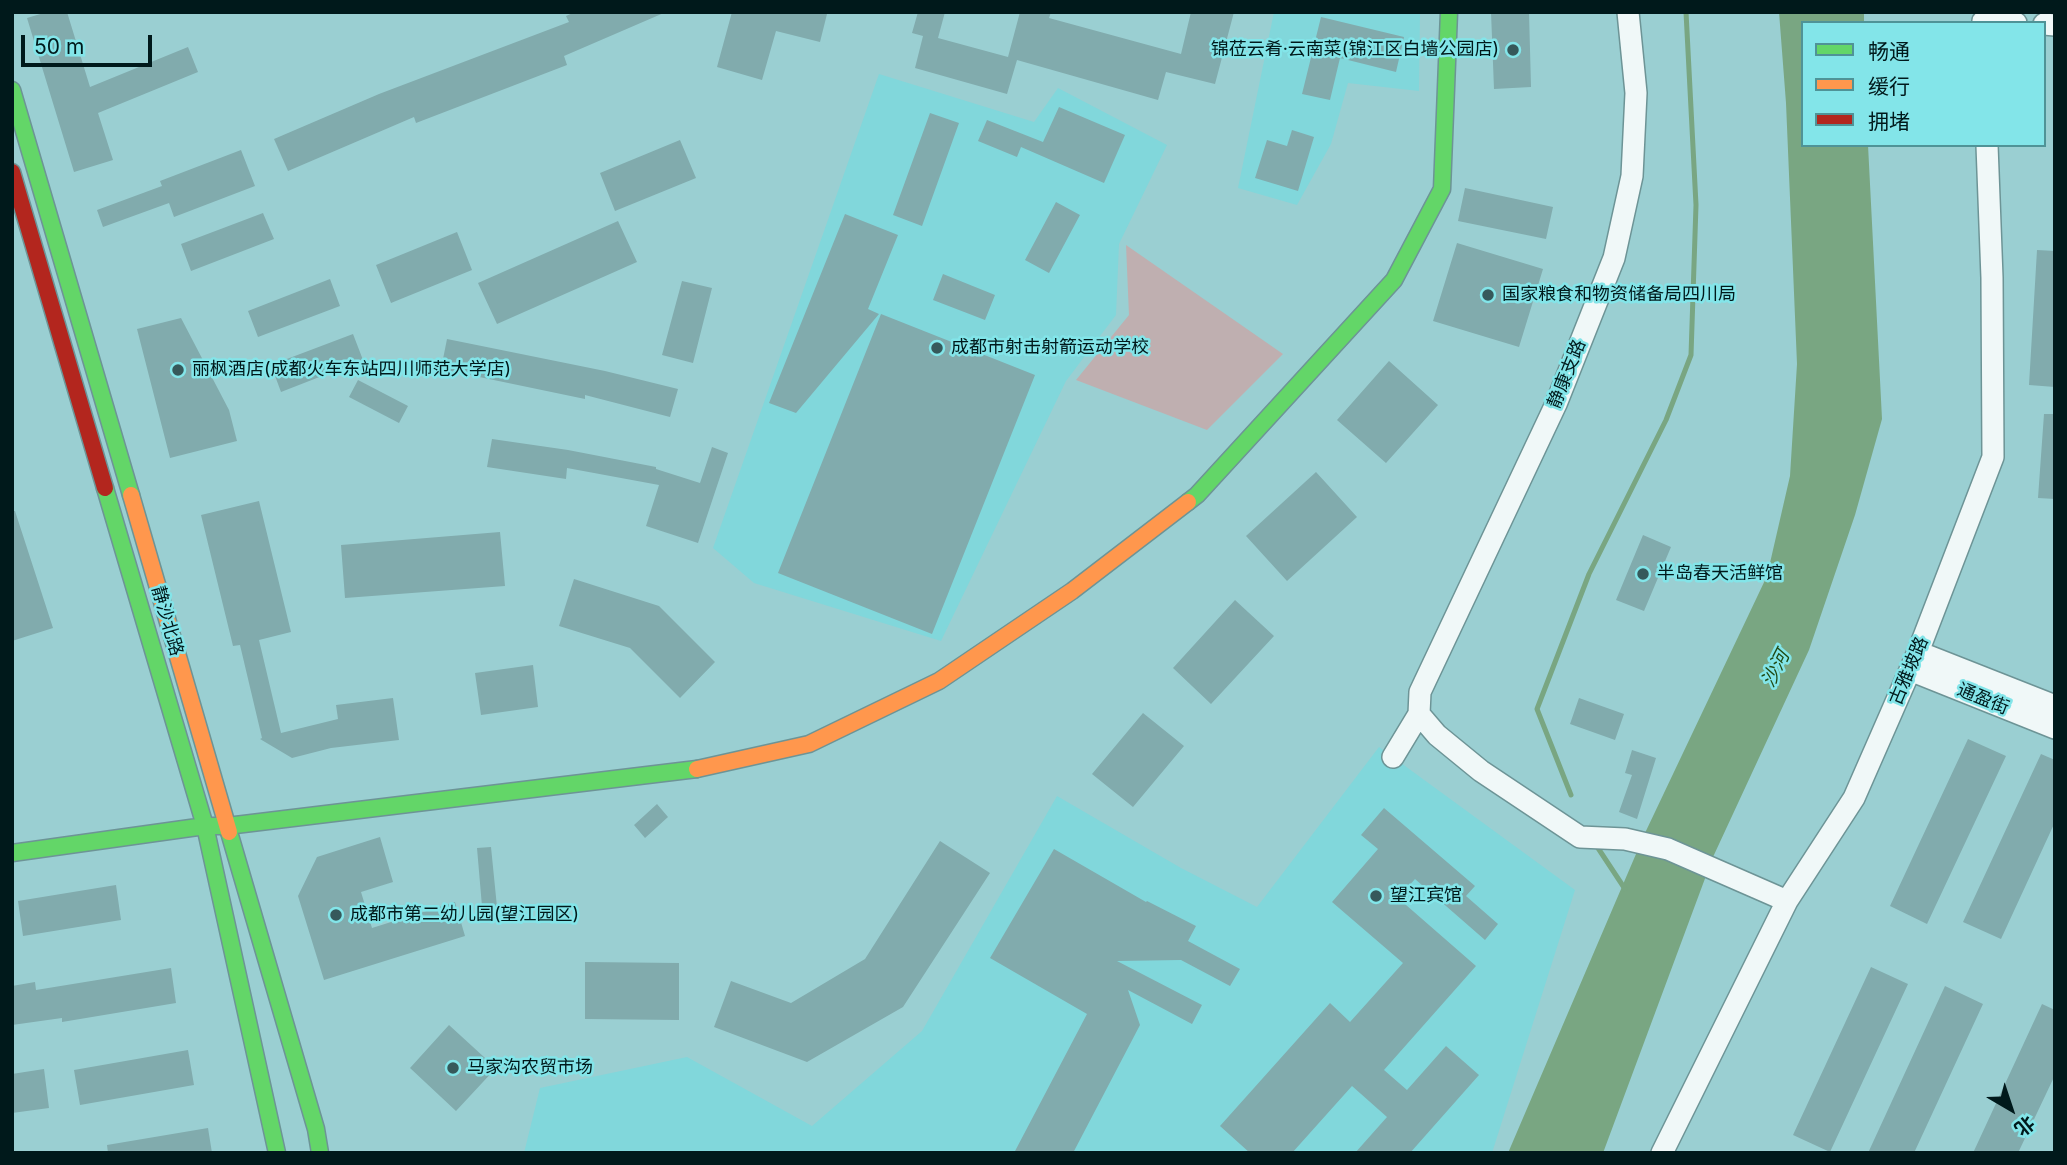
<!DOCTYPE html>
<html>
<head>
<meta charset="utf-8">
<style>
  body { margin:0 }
  #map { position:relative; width:2067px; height:1165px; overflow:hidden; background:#9acfd2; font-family:Inter,"Noto Sans SC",sans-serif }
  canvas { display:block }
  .frame { position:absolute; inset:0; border:14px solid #00191b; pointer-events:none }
  .legend { position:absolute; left:1801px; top:21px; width:245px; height:126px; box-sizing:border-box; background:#83e5e9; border:2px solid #4f9397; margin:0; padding:9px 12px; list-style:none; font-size:21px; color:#00191b }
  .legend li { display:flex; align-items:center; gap:14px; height:35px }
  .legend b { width:35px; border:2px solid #4f9397 }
  .north { position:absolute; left:1976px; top:1074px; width:70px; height:70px; -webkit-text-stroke:5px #83e5e9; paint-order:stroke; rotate:141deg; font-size:19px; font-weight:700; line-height:28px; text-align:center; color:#00191b }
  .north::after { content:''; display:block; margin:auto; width:24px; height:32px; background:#00191b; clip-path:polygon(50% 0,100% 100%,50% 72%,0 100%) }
  .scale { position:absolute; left:21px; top:35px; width:131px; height:32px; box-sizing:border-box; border:4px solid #00191b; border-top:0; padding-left:9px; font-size:21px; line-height:24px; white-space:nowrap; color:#00191b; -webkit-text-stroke:5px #83e5e9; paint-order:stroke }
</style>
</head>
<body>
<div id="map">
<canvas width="2067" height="1165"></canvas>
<div class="frame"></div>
<ul class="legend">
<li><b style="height:9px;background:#63d668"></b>畅通</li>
<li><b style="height:9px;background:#ff974d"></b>缓行</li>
<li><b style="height:9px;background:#b3261e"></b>拥堵</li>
</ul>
<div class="north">北</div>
<div class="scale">50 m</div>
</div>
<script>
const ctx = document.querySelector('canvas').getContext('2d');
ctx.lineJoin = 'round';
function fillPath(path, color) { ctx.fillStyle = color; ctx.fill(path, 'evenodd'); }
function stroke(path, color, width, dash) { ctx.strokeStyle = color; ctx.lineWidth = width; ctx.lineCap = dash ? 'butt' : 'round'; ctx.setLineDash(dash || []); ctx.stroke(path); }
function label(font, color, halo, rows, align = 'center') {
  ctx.font = font + ' Inter,"Noto Sans SC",sans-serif'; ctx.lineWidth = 5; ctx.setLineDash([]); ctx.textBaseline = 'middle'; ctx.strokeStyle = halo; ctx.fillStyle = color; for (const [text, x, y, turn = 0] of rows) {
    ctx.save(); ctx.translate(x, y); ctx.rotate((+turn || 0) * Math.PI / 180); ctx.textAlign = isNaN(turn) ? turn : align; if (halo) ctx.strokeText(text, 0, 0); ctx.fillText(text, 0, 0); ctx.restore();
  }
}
fillPath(new Path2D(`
  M 1274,12 L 1420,12 L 1419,91 L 1348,83 L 1331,144 L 1297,205 L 1238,188 Z
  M 879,74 L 1034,122 L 1058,88 L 1167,145 L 1119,244 L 1116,315 L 1066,381 L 941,641 L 754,583 L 713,548 Z
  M 1379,747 L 1575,890 L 1492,1153 L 524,1153 L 540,1088 L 687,1057 L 812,1126 L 922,1031 L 1057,796 L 1181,868 L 1257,907 Z`), '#81d7db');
fillPath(new Path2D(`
  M 1126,245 L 1283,354 L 1207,430 L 1076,380 L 1129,315 Z`), '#bfafb0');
fillPath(new Path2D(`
  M 1779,12 L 1864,12 L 1864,23 L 1803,23 L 1803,145 L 1868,145 L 1882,419 L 1855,515 L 1809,650 L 1713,857 L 1603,1153 L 1508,1153 L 1645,833 L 1767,576 L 1790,476 L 1797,364 L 1786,103 Z`), '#79a682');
stroke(new Path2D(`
  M 1571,795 L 1537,709 L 1589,574 L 1666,420 L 1691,355 L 1696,205 L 1686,12
  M 1596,845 L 1625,889`), '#79a682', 5);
fillPath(new Path2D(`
  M 47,12 L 67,12 L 90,87 L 188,47 L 198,72 L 98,113 L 113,160 L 74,172 L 27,18 Z
  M 575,12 L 666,12 L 564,56 L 567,65 L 416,123 L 414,117 L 288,171 L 274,139 L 379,94 L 569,22 L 566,16 Z
  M 732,12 L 818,12 L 827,14 L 820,42 L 776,31 L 762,80 L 717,67 Z
  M 918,12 L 945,12 L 938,38 L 1008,57 L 1020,12 L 1051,12 L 1049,18 L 1181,54 L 1191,12 L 1234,12 L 1215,84 L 1166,72 L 1158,100 L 1017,60 L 1007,94 L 915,68 L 923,36 L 912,33 Z
  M 1491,12 L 1529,12 L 1531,87 L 1494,89 Z
  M 1321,17 L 1404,37 L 1396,72 L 1340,58 L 1330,100 L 1302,94 Z
  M 1059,107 L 1125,135 L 1104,183 L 1021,147 L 1017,157 L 978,141 L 987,120 L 1043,142 Z
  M 930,113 L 959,123 L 922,226 L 893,215 Z
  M 1292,130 L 1314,137 L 1298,191 L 1255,178 L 1267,140 L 1287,146 Z
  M 680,140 L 696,178 L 615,211 L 600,173 Z
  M 241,150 L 255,186 L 174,217 L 169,203 L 103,227 L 97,210 L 162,186 L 160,181 Z
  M 1465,188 L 1553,207 L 1546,239 L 1458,221 Z
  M 1056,202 L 1080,215 L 1049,273 L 1025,260 Z
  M 263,213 L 274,239 L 191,271 L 181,244 Z
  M 845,214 L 898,235 L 868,309 L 879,314 L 796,413 L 769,403 Z
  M 618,221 L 637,262 L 497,324 L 478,283 Z
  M 457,232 L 472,270 L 391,303 L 376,265 Z
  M 1457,243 L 1543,269 L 1519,347 L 1433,321 Z
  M 2037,250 L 2055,251 L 2055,387 L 2029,385 Z
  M 943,274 L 995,295 L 985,320 L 933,300 Z
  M 330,279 L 340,306 L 258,337 L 248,311 Z
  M 682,281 L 712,288 L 693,363 L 662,355 Z
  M 881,314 L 1035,375 L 932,634 L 778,573 Z
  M 181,318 L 229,410 L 237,441 L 170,458 L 137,329 Z
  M 353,334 L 363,360 L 281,392 L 271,365 Z
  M 447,339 L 605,371 L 678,389 L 670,417 L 585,395 L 585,399 L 441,369 Z
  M 1389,361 L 1438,405 L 1386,463 L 1337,420 Z
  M 358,380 L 408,406 L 399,423 L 349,397 Z
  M 2044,414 L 2055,414 L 2055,499 L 2038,498 Z
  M 492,439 L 568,450 L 656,467 L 656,469 L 700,483 L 712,447 L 728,453 L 698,543 L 646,526 L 659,485 L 567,468 L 566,479 L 487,467 Z
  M 1316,472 L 1357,517 L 1287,581 L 1246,536 Z
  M 259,501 L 291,632 L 259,640 L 281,733 L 338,719 L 336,705 L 393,698 L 399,740 L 331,748 L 292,758 L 260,739 L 262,738 L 240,645 L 233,646 L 201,515 Z
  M 12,511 L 15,511 L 53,628 L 12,641 Z
  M 500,532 L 505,586 L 345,598 L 341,545 Z
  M 1643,535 L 1671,547 L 1644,611 L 1616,600 Z
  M 574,579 L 659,606 L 715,662 L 680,698 L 630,648 L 559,626 Z
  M 1235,600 L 1274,636 L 1211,704 L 1173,668 Z
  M 533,665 L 538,707 L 481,715 L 475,673 Z
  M 1579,698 L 1624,714 L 1615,740 L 1570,724 Z
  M 1143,713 L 1184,746 L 1133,807 L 1092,774 Z
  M 1968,739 L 2006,756 L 1927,924 L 1890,906 Z
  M 1632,750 L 1656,758 L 1637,819 L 1619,812 L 1632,775 L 1625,773 Z
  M 2041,754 L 2055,760 L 2055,822 L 2001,939 L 1963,922 Z
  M 657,804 L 668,817 L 645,838 L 634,825 Z
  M 1384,808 L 1475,886 L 1466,896 L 1498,924 L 1485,940 L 1415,879 L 1398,898 L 1476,966 L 1384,1070 L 1407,1090 L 1446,1046 L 1479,1075 L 1410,1153 L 1355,1153 L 1387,1117 L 1352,1086 L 1292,1153 L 1250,1153 L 1220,1126 L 1330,1003 L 1350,1022 L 1403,963 L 1332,902 L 1378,849 L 1361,835 Z
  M 380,837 L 393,882 L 361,892 L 372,928 L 455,902 L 465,936 L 324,980 L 298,896 L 317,857 Z
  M 940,841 L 990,873 L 903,1007 L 807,1062 L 714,1027 L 731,981 L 791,1003 L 865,959 Z
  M 491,847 L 498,917 L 483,918 L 477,848 Z
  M 1054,849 L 1146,902 L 1147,901 L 1196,926 L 1188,941 L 1240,969 L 1230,986 L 1181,960 L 1117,961 L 1202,1005 L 1192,1024 L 1128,990 L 1140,1025 L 1073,1153 L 1014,1153 L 1087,1014 L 990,958 Z
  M 116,885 L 121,920 L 23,936 L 18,901 Z
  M 585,962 L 679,963 L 679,1020 L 585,1019 Z
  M 1871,967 L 1908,984 L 1830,1152 L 1793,1135 Z
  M 171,968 L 176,1003 L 62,1022 L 62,1018 L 12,1025 L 12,986 L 35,982 L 36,990 Z
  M 1945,986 L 1983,1004 L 1914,1153 L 1868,1153 Z
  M 2042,1004 L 2055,1010 L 2055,1075 L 2018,1153 L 1973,1153 Z
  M 449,1025 L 496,1068 L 456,1111 L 410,1068 Z
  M 188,1050 L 194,1085 L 80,1105 L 74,1070 Z
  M 44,1069 L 49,1108 L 12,1113 L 12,1074 Z
  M 208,1128 L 212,1153 L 108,1153 L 107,1145 Z`), '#81abad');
const street = new Path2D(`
  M 1983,21 L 2016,23
  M 2044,24 L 2055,25
  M 1918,652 L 2055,706
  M 1910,670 L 2055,728
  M 1419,714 L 1437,735 L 1481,771 L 1580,837 L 1625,839 L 1668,849 L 1787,901
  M 1393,757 L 1419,714 L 1420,692 L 1556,404 L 1614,258 L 1632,176 L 1636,93 L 1628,12
  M 1662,1153 L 1787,901 L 1854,798 L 1918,652 L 1993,457 L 1992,278 L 1987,145`);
const fast = new Path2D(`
  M 12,90 L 131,495
  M 105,488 L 205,826 L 277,1153
  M 1188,502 L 1197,495 L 1394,280 L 1442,189 L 1449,12
  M 229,832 L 316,1129 L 320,1153
  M 12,853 L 205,826 L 227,826 L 697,769`);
const slow = new Path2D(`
  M 131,495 L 229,832
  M 697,769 L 809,744 L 939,681 L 1072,591 L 1188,502`);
const jam = new Path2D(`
  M 12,172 L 105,488`);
stroke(street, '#6d9496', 24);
stroke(fast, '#6d9496', 19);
stroke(slow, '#6d9496', 19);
stroke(jam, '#6d9496', 19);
stroke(street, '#f0f8f8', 21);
stroke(fast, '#63d668', 16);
stroke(slow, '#ff974d', 16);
stroke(jam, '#b3261e', 16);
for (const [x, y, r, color] of [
  [1513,50,7,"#36595b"],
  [1488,295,7,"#36595b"],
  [937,348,7,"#36595b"],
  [178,370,7,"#36595b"],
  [1643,574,7,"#36595b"],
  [1376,896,7,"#36595b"],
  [336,915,7,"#36595b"],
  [453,1068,7,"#36595b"]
]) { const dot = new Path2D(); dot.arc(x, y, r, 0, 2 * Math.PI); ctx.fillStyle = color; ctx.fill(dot); stroke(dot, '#83e5e9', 2.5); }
label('18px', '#00191b', '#83e5e9', [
  ["锦莅云肴·云南菜(锦江区白墙公园店)",1499,50,"right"],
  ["国家粮食和物资储备局四川局",1502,295],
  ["成都市射击射箭运动学校",951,348],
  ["丽枫酒店(成都火车东站四川师范大学店)",192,370],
  ["半岛春天活鲜馆",1657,574],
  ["望江宾馆",1390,896],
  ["成都市第二幼儿园(望江园区)",350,915],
  ["马家沟农贸市场",467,1068]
], 'left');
label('18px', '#00191b', '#83e5e9', [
  ["静康支路",1567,374,-68],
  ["静沙北路",167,621,74],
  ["古雅坡路",1909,671,-67],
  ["通盈街",1983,699,22]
]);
label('italic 19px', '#204913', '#83e5e9', [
  ["沙河",1776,669,-63]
]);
</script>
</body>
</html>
